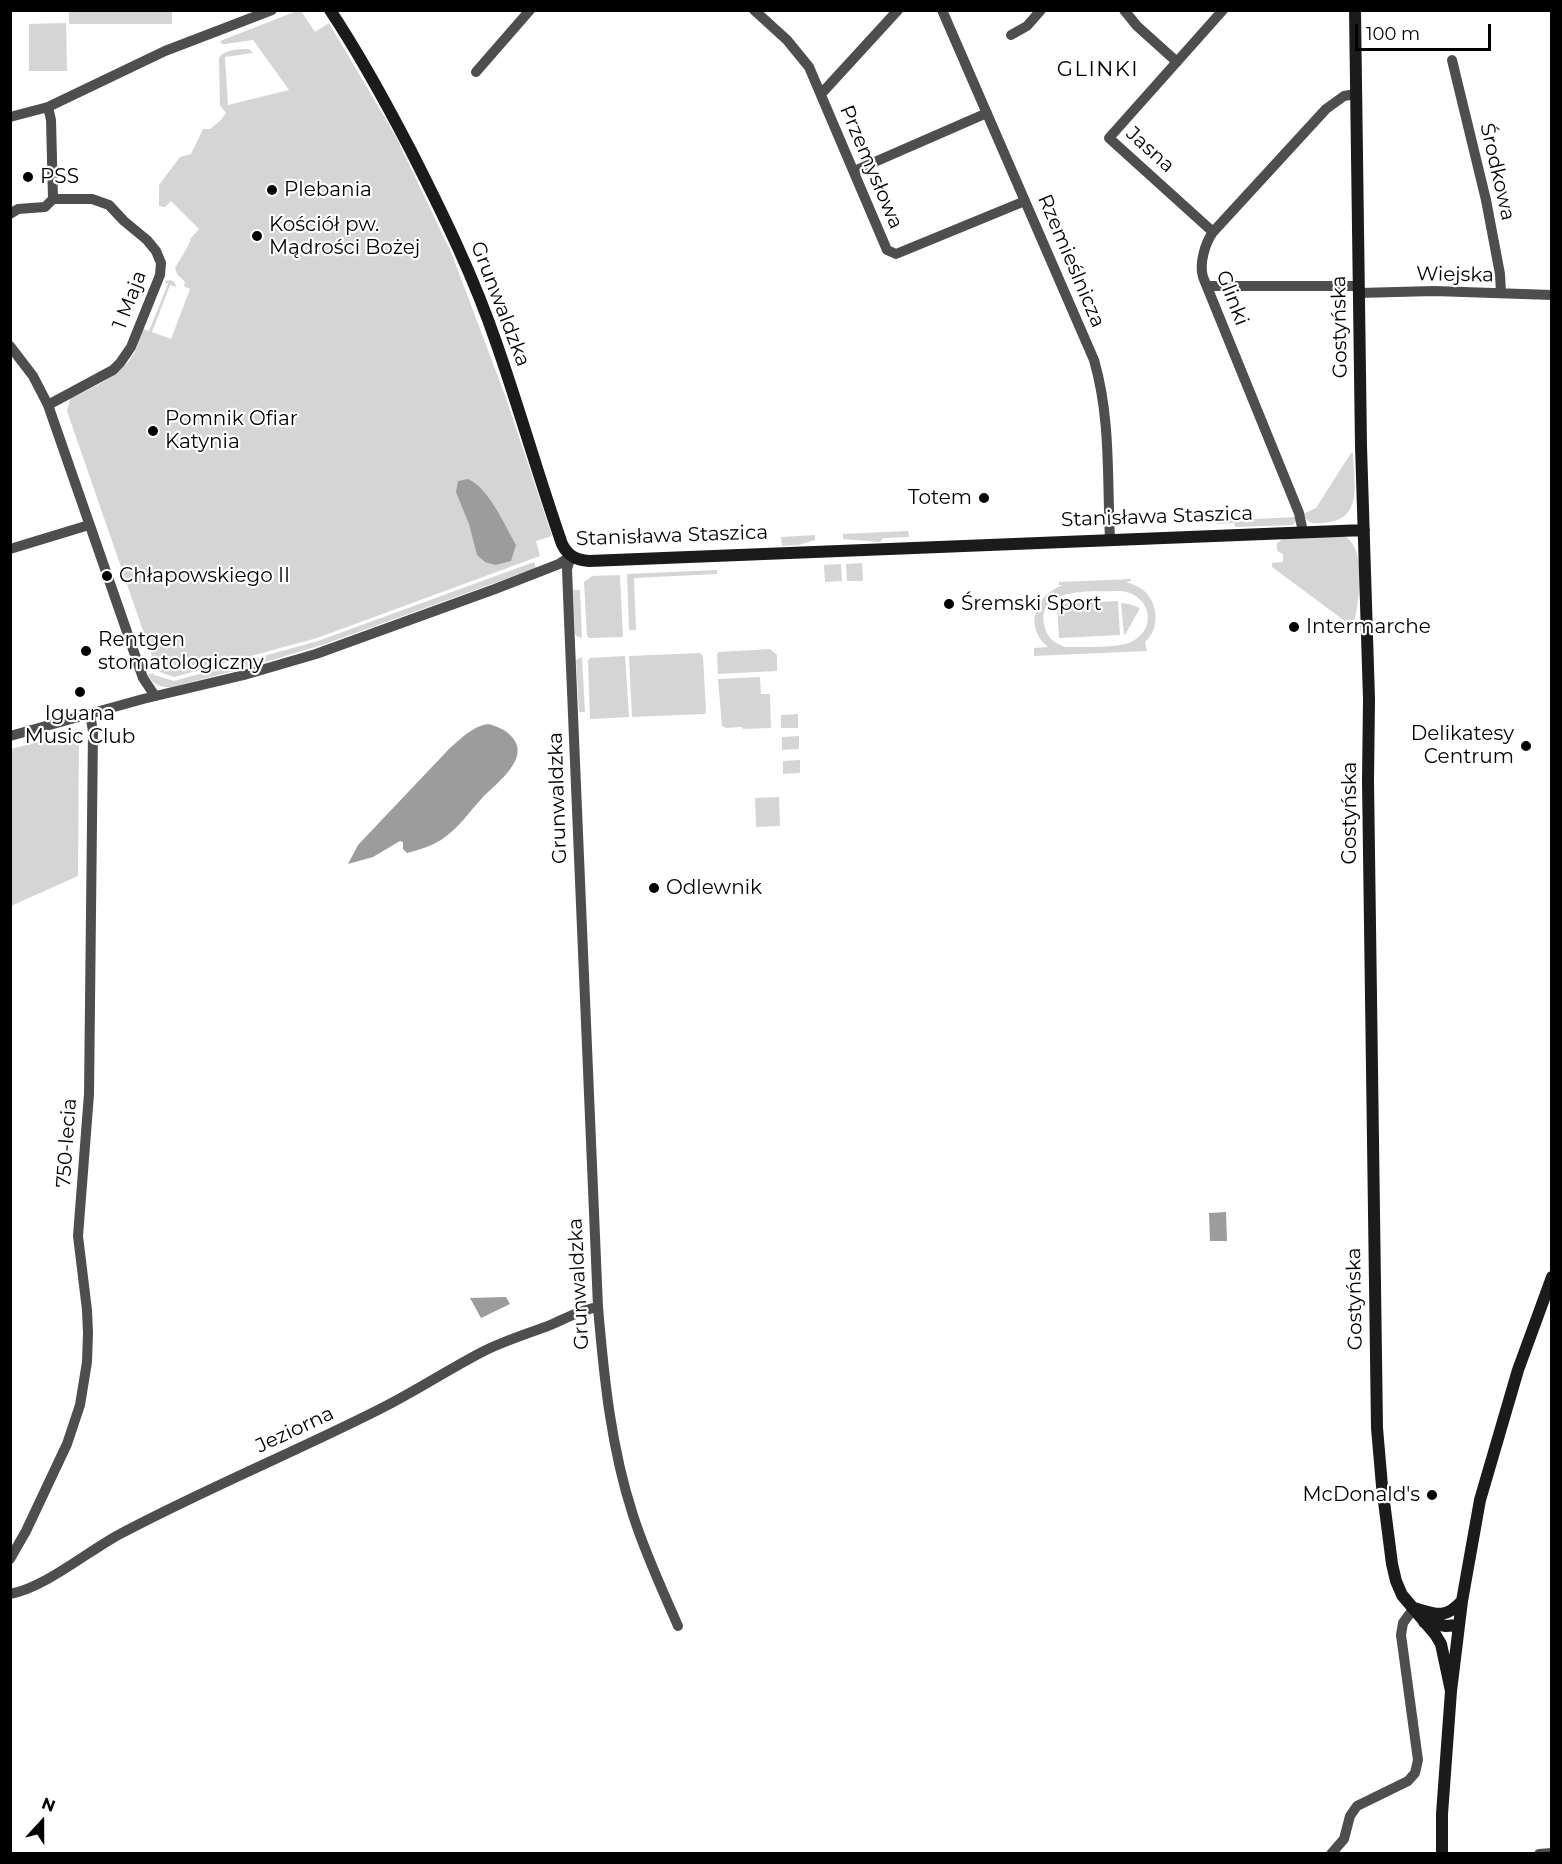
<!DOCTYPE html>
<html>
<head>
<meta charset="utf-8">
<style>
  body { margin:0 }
  #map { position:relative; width:1562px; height:1864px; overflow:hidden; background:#fff; font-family:Montserrat,sans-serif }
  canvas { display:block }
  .frame { position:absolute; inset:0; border:12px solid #000; pointer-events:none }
  .north { position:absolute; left:12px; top:1792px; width:60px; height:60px; -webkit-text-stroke:4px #fff; paint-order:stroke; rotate:21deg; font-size:16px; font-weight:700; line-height:24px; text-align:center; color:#000 }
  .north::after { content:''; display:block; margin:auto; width:21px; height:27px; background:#000; clip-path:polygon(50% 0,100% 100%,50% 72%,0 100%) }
  .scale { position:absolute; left:1355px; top:24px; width:136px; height:27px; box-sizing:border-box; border:3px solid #000; border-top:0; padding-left:8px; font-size:18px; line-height:21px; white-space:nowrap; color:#000; -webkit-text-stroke:4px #fff; paint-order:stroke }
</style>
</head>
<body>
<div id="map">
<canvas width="1562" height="1864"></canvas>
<div class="frame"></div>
<div class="north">N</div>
<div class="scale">100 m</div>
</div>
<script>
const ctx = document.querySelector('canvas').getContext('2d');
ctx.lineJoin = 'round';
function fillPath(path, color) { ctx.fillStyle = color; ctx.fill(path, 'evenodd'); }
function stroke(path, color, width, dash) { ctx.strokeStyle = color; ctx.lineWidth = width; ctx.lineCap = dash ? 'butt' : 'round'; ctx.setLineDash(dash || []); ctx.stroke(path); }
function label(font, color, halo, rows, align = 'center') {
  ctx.font = font + ' Montserrat,sans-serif'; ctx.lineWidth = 4.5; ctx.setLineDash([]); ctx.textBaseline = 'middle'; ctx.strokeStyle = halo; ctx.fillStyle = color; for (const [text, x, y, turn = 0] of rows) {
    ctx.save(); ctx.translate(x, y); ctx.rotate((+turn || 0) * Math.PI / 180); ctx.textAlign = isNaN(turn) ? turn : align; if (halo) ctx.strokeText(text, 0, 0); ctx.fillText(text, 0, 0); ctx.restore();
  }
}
fillPath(new Path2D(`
  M 69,11 L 172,11 L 172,24 L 69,24 Z
  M 297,11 L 301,11 L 315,32 L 329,23 L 395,135 L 451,252 L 506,398 L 552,536 L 536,541 L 540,556 L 317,638 L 174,677 L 157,671 L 67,411 L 70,399 C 93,387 122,376 135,352 C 138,345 140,336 143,329 L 149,331 L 168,284 L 164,282 L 171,280 L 175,283 L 176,287 L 170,285 L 152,332 L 171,339 L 190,289 L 184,286 L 185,282 L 177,274 L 175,268 L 188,246 L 191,238 L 199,229 L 171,201 L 165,207 L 159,206 L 159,185 L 180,157 L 191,154 L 203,129 L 210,129 L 221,120 L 226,113 L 220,105 L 219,58 C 224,49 240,49 249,49 L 253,53 L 225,57 L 228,105 L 289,90 L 253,40 L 225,44 L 222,44 L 220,41 Z
  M 66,23 L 67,71 L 29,71 L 29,24 Z
  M 1351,453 L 1353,453 C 1354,485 1364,521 1322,523 C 1311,524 1308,523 1303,514 L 1316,508 Z
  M 1298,516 L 1297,521 L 1293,525 L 1235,527 L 1234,523 L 1217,524 L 1216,521 L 1294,517 Z
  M 908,531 L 909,537 L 883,538 L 880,542 L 843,539 L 843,534 Z
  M 815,535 L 815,540 L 799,545 L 782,546 L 781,537 Z
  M 1344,536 C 1368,548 1359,605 1353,627 L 1272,567 L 1272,563 L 1283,562 L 1283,554 L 1277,551 L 1277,543 L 1283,539 Z
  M 534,562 L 536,568 L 325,644 L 249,667 L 172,687 C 161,688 153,684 147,675 L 153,673 L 154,675 L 174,681 L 318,641 Z
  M 862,563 L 863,581 L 847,581 L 846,564 Z
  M 841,564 L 842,581 L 825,582 L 824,565 Z
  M 717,570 L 717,574 L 634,578 L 636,630 L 629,630 L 627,574 Z
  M 620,575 L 623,637 L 589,638 L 587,636 L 584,582 L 592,576 Z
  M 1131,579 L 1131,581 L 1126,582 C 1132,584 1138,586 1143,590 C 1159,603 1160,629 1145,642 L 1147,651 L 1034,656 L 1034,648 L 1048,647 C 1023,626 1035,595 1063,585 L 1059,585 L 1059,582 ZM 1119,591 C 1149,592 1160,628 1131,642 C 1119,648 1079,647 1065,647 C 1053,643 1046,636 1044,624 C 1037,586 1095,592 1119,591 Z
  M 573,590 L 580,590 L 582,638 L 576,636 L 575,633 Z
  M 1118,601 L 1120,635 L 1059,638 L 1057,604 Z
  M 1121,603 L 1129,604 L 1140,608 L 1125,635 L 1124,634 Z
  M 770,649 L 777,655 L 777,671 L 718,674 L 717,654 L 719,652 Z
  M 700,653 L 703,656 L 706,711 L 705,714 L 632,717 L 629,656 Z
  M 625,656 L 629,717 L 590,719 L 588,660 L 590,658 Z
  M 582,657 L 585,712 L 579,712 L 576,660 Z
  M 760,677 L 761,694 L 770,694 L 771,728 L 743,729 L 742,727 L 726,728 L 722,726 L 718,679 Z
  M 798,714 L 798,728 L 781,728 L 781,715 Z
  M 79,731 L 78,876 L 11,906 L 11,749 Z
  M 799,736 L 799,749 L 782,750 L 782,737 Z
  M 800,760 L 800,773 L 783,774 L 783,761 Z
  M 779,797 L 780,826 L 756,827 L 755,798 Z`), '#d5d5d5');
fillPath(new Path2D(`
  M 468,479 C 489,488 505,526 516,545 L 511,561 L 495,565 L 485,562 L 477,555 L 469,524 L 456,492 L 458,481 Z
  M 488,724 C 497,726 506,730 512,737 C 531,758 497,783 483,797 C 470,811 458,829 441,840 C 431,846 419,850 407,853 L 403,849 L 403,842 L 400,841 L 373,857 L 348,864 L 358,845 L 449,749 C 460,739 473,726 488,724 Z
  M 1226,1212 L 1227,1241 L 1210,1241 L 1209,1213 Z
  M 506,1297 L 510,1304 L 481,1318 L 470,1298 Z`), '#9c9c9c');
stroke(new Path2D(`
  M 754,10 L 787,40 L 809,67 L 887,250 L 896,254 L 1025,201
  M 942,10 L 1094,360 C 1111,418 1107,479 1110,539
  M 1124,10 L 1137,26 L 1177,62
  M 1011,35 L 1027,26 L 1041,10
  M 1452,60 L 1486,200 L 1500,274 L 1501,293
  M 476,72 L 530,10
  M 821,94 L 898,10
  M 10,117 L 48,107 L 165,51 L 272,10
  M 854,171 L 987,113
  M 10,214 L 18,209 L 45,207 L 53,199 L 51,120 L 48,107
  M 1213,232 L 1109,138 L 1223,10
  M 1207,286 L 1359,286
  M 1359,293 L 1434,291 L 1552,295
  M 10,346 L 33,376 L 48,405 L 143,678 L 155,696
  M 48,405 L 113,370 L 120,363 L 131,347 L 160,275 L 161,263 L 156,251 L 147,240 L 124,221 L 109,205 L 92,199 L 53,199
  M 1303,532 L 1299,513 L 1203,277 C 1199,264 1205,243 1213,232 L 1326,109 L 1344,96 L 1356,94
  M 10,549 L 89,525
  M 571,556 L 567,569 L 569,620 L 598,1307 C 604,1378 611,1448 633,1515 C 645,1553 662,1589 678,1626
  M 10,736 L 143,699 L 244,675 L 316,654 L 495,589 L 559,564 L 571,556
  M 10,1559 L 26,1531 L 67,1444 L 80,1405 L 87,1362 L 88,1333 L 87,1310 L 78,1236 L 89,1094 L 93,731 L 90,714
  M 10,1594 C 45,1588 89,1550 122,1533 C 207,1488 295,1452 380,1409 C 416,1391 449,1369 484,1351 C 504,1341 526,1334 548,1326 C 565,1319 579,1310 598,1307
  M 1331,1854 L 1344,1839 L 1350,1816 L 1357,1806 L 1408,1781 L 1415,1773 L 1418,1760 L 1401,1635 L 1403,1623 L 1414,1608
  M 1539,1854 L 1552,1853`), '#4e4e4e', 10);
stroke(new Path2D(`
  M 330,10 C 360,55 385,101 410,149 C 442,212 474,277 497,345 C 520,411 539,478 562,544 C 568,556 576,560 589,561 L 1364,530
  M 1355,10 L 1361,446 L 1369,699 L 1368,781 L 1377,1428 L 1382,1486 L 1392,1564 L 1396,1581 L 1402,1595 L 1435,1634 L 1441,1644 L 1451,1691
  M 1414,1608 C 1435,1614 1445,1620 1462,1601
  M 1424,1622 L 1446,1626 L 1458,1625
  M 1442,1854 L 1442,1814 L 1451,1691 L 1462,1601 L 1480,1500 L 1518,1370 L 1552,1277`), '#1b1b1b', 12);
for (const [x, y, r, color] of [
  [28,177,6,"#000"],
  [272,190,6,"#000"],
  [257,236,6,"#000"],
  [153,431,6,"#000"],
  [984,498,6,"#000"],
  [107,576,6,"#000"],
  [949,604,6,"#000"],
  [1294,627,6,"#000"],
  [86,651,6,"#000"],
  [80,692,6,"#000"],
  [1526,746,6,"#000"],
  [654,888,6,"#000"],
  [1432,1495,6,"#000"]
]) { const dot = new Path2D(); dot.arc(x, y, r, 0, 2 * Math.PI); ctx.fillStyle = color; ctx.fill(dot); stroke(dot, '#fff', 2); }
label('20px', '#000', '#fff', [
  ["Jasna",1150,150,42],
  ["Przemysłowa",871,167,67],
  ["Środkowa",1497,172,77],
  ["Rzemieślnicza",1071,261,67],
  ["Wiejska",1455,275,1],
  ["Glinki",1232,298,69],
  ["1 Maja",130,300,-69],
  ["Grunwaldzka",500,304,69],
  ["Gostyńska",1340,327,-91],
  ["Stanisława Staszica",1157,517,-2],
  ["Stanisława Staszica",672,536,-2],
  ["Grunwaldzka",558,798,-92],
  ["Gostyńska",1350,813,-90],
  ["750-lecia",67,1143,-86],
  ["Grunwaldzka",579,1284,-93],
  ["Gostyńska",1355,1299,-91],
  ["Jeziorna",295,1430,-25]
]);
label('20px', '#000', '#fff', [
  ["PSS",40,177],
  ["Plebania",284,190],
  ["Kościół pw.",269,225],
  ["Mądrości Bożej",269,248],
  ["Pomnik Ofiar",165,419],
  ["Katynia",165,442],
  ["Totem",972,498,"right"],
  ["Chłapowskiego II",119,576],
  ["Śremski Sport",961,604],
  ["Intermarche",1306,627],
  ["Rentgen",98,640],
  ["stomatologiczny",98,663],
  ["Iguana",80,714,"center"],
  ["Music Club",80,737,"center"],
  ["Delikatesy",1514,734,"right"],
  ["Centrum",1514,757,"right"],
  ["Odlewnik",666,888],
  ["McDonald's",1420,1495,"right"]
], 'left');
ctx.letterSpacing = '1.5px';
label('21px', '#000', '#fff', [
  ["GLINKI",1098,70]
]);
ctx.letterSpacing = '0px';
</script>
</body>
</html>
